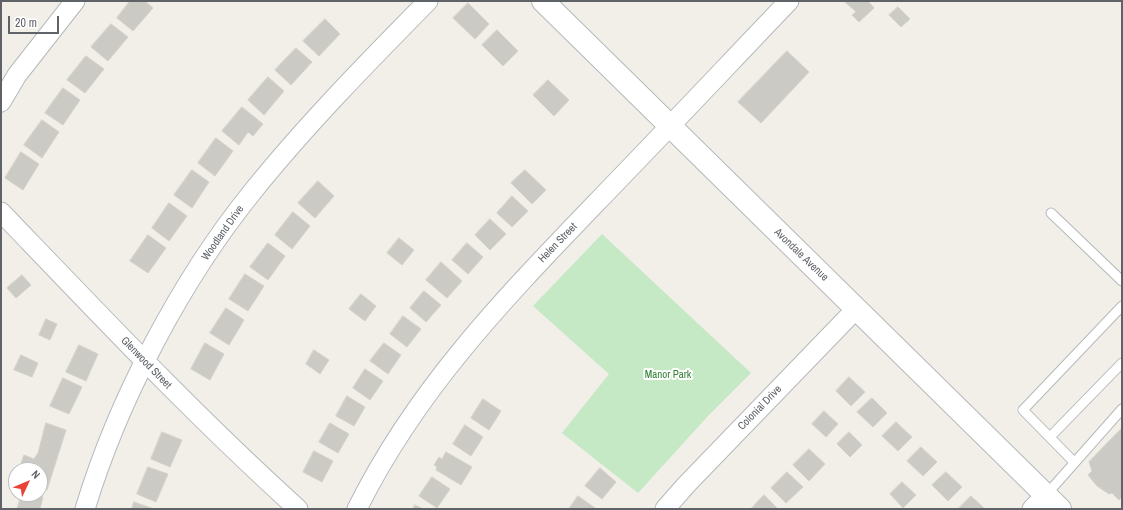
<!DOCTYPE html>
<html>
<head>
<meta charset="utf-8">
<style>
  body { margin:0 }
  #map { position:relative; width:1123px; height:510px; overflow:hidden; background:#f1efe8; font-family:"Archivo Narrow",sans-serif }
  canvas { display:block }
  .frame { position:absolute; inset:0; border:2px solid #5f6368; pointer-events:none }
  .north { position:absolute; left:8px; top:462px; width:40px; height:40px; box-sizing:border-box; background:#fff; border:1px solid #bfc1c3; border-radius:50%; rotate:46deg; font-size:11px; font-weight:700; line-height:16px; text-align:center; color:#5f6368 }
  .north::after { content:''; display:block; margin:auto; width:14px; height:18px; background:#ea4335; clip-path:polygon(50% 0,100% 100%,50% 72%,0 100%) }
  .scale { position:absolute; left:8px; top:16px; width:51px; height:18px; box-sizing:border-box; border:2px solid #5f6368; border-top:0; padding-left:5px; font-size:12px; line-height:14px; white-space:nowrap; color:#5f6368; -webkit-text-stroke:3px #fff; paint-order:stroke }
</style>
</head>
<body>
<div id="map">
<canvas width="1123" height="510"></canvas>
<div class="frame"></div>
<div class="north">N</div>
<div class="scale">20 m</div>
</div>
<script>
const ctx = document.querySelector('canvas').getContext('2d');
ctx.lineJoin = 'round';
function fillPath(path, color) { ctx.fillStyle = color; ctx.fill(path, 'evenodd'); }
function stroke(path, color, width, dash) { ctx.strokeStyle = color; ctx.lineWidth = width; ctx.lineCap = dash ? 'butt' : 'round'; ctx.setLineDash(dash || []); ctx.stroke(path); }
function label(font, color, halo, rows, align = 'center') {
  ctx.font = font + ' "Archivo Narrow",sans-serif'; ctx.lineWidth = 4; ctx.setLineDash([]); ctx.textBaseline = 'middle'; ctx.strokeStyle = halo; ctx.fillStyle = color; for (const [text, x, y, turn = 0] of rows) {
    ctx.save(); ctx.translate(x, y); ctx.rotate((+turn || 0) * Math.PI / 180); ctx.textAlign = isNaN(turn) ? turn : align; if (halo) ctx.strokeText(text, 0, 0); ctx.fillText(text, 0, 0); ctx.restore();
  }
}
fillPath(new Path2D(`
  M 602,234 L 751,373 L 708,416 L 638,493 L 562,433 L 609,374 L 533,306 Z`), '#c5e8c5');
const building = new Path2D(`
  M 130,1 L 145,1 L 153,8 L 133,31 L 117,18 Z
  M 844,1 L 868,1 L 874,8 L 859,22 L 852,15 L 856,12 Z
  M 468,3 L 489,24 L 475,39 L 453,18 Z
  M 898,7 L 910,19 L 901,27 L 889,15 Z
  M 325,19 L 340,34 L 319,56 L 303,41 Z
  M 111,24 L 128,37 L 108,61 L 91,47 Z
  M 497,30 L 518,51 L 503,66 L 482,45 Z
  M 296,48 L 312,62 L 291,85 L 275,70 Z
  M 787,51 L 809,72 L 761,123 L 738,102 Z
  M 86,56 L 104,69 L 85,93 L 67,80 Z
  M 268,77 L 284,91 L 264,115 L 248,100 Z
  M 548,80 L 569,100 L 554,116 L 533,95 Z
  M 63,88 L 80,100 L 63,125 L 45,113 Z
  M 242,107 L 263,124 L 253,136 L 248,132 L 239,145 L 222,131 Z
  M 42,120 L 59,132 L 42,158 L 24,145 Z
  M 216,138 L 233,151 L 215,176 L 198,163 Z
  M 21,152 L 39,164 L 23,190 L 5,178 Z
  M 192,170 L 209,182 L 192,208 L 174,195 Z
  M 525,170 L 546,190 L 532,204 L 511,183 Z
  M 318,181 L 334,196 L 315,218 L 298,203 Z
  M 512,196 L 528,211 L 512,227 L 497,213 Z
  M 169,203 L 187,216 L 169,241 L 152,228 Z
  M 293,212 L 310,226 L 292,249 L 275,235 Z
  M 490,219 L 506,234 L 490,250 L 475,235 Z
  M 148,235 L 166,248 L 148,273 L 130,261 Z
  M 399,238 L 414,250 L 402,265 L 387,253 Z
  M 268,243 L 285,256 L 268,280 L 250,267 Z
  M 467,243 L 483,257 L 468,274 L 452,260 Z
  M 441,262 L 462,281 L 447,298 L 426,280 Z
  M 245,274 L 264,286 L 248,311 L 229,299 Z
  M 22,275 L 31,285 L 16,298 L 7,288 Z
  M 424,291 L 441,305 L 426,322 L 410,308 Z
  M 361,294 L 376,306 L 365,321 L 349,309 Z
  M 226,308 L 244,320 L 229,345 L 210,333 Z
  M 403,316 L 421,329 L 407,347 L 390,334 Z
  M 46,319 L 57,324 L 50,340 L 39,335 Z
  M 205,343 L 224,354 L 210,380 L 191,369 Z
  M 384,343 L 401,355 L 388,374 L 370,361 Z
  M 79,345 L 98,354 L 86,381 L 66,372 Z
  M 314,350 L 329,360 L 320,374 L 306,364 Z
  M 21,355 L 38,363 L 32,377 L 14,370 Z
  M 365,369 L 383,381 L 370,400 L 353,388 Z
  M 849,377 L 865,392 L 851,406 L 836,391 Z
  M 63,378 L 82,387 L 69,414 L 50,406 Z
  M 347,396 L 365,407 L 354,426 L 336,416 Z
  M 872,398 L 887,413 L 873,427 L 857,412 Z
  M 483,399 L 501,411 L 489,430 L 471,418 Z
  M 824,411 L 838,424 L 826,437 L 812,424 Z
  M 896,422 L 912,437 L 898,451 L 882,436 Z
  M 46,423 L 66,430 L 47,490 L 40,488 L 40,470 L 19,469 L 24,455 L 34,459 L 38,453 Z
  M 330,423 L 349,434 L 338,453 L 319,442 Z
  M 465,425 L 483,437 L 471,456 L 453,444 Z
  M 1122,428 L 1122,497 L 1119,500 L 1112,493 L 1109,494 L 1097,486 L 1088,475 L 1092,471 L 1089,462 Z
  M 162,432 L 182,440 L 170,467 L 151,459 Z
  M 849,432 L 862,445 L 850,457 L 837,444 Z
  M 921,447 L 937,462 L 923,476 L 907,461 Z
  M 809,449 L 825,464 L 809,481 L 793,465 Z
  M 314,451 L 333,461 L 322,482 L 303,472 Z
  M 446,452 L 472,467 L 461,485 L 436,470 L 437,467 L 434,465 L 439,457 L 442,459 Z
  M 148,467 L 168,474 L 156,502 L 137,494 Z
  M 600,468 L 616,482 L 602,499 L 585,486 Z
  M 787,472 L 803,487 L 786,503 L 771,488 Z
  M 946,472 L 962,487 L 948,501 L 932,485 Z
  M 432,477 L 450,489 L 437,508 L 419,496 Z
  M 902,482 L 916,495 L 903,508 L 890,494 Z
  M 22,494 L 31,494 L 43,497 L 40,509 L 17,509 Z
  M 764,495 L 778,509 L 751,509 Z
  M 578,496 L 595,508 L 595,509 L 569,509 Z
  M 971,496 L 985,509 L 958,509 Z
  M 134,502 L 154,509 L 132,509 Z
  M 415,505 L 423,509 L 413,509 Z`);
fillPath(building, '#cccac5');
stroke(building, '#d6d1c6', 1);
const service = new Path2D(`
  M 1051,213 L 1122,281
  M 1050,437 L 1122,363
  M 1074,462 L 1023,410 L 1122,306
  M 1046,495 L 1122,409`);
const minor = new Path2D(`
  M 1,102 L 17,75 L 75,1
  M 1,212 C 98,313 194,415 298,509
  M 85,509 C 118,400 181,280 253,191 C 307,124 368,62 428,1
  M 357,509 C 417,388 504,299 596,203 C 661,136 725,68 789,1
  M 665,509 L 686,485 L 856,309
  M 1032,509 L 1046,495`);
const tertiary = new Path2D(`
  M 543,1 L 1060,509`);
stroke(service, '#b5b8bc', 11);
stroke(minor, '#b5b8bc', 21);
stroke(tertiary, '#b5b8bc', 24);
stroke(service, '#fff', 9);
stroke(minor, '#fff', 19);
stroke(tertiary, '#fff', 22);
label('11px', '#5f6368', '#fff', [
  ["Woodland Drive",223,233,-55],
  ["Helen Street",558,243,-46],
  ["Avondale Avenue",801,255,44],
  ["Glenwood Street",146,363,46],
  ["Colonial Drive",760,408,-46]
]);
label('11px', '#348238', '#fff', [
  ["Manor Park",668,375]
]);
</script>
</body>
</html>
